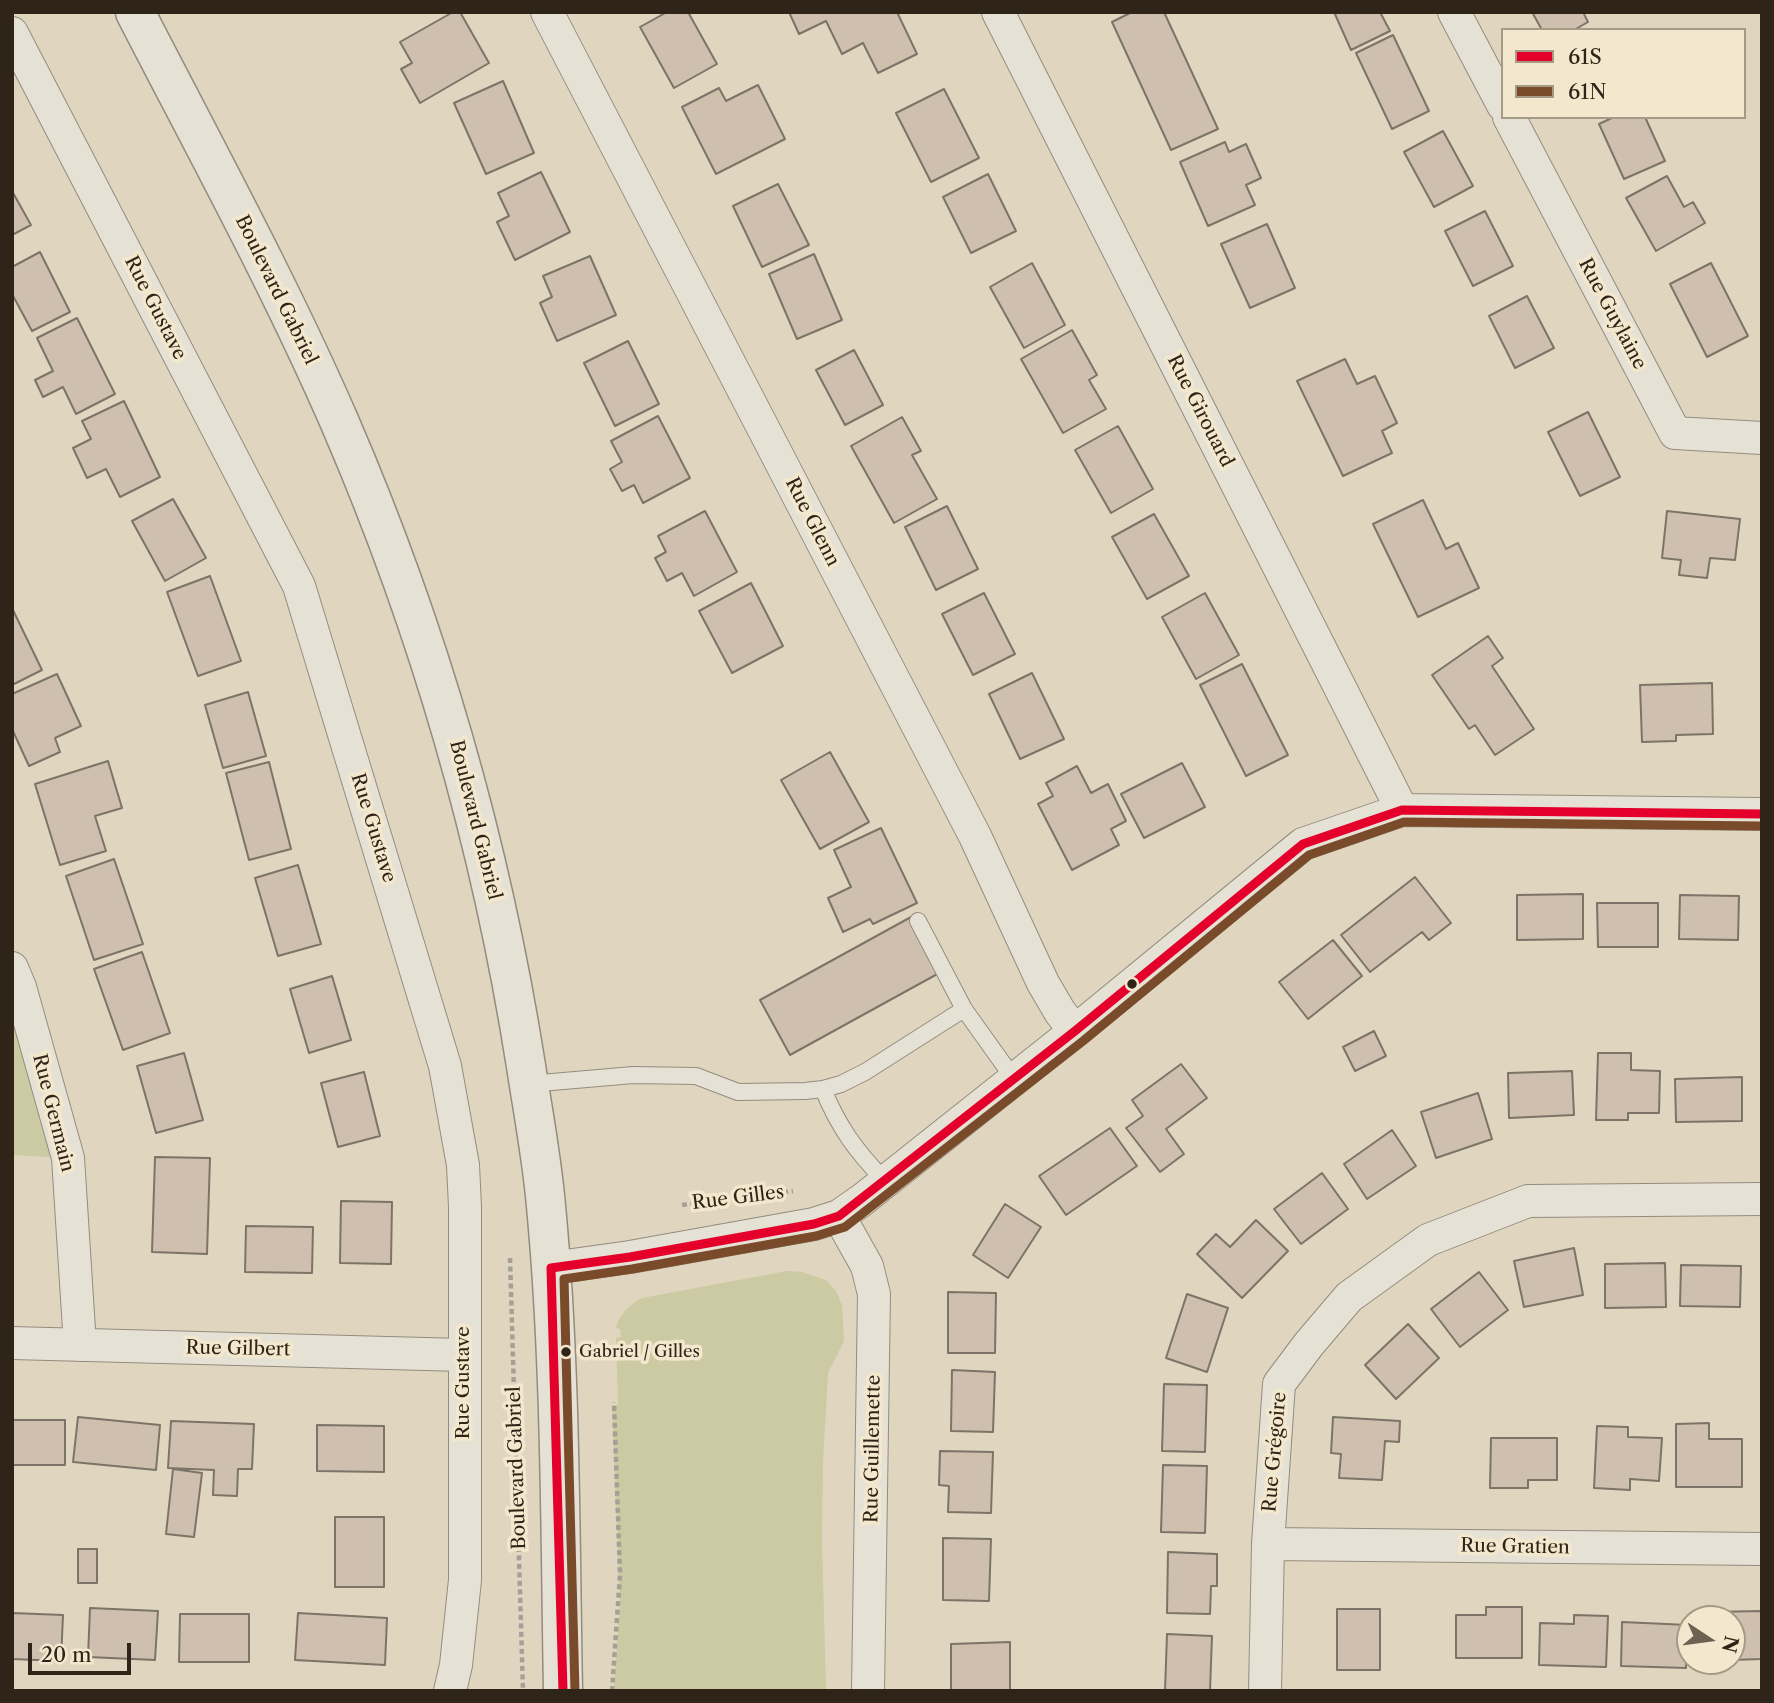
<!DOCTYPE html>
<html>
<head>
<meta charset="utf-8">
<style>
  body { margin:0 }
  #map { position:relative; width:1774px; height:1703px; overflow:hidden; background:#e0d6bf; font-family:"Libre Caslon Text",serif }
  canvas { display:block }
  .frame { position:absolute; inset:0; border:14px solid #2f2418; pointer-events:none }
  .legend { position:absolute; left:1501px; top:28px; width:245px; height:91px; box-sizing:border-box; background:#f3e8cd; border:2px solid #a59a85; margin:0; padding:9px 12px; list-style:none; font-size:21px; color:#2f2418 }
  .legend li { display:flex; align-items:center; gap:14px; height:35px }
  .legend b { width:35px; border:2px solid #a59a85 }
  .north { position:absolute; left:1676px; top:1605px; width:70px; height:70px; box-sizing:border-box; background:#f3e8cd; border:2px solid #a59a85; border-radius:50%; rotate:103deg; font-size:19px; font-weight:700; line-height:28px; text-align:center; color:#2f2418 }
  .north::after { content:''; display:block; margin:auto; width:24px; height:32px; background:#6d6252; clip-path:polygon(50% 0,100% 100%,50% 72%,0 100%) }
  .scale { position:absolute; left:28px; top:1643px; width:103px; height:32px; box-sizing:border-box; border:4px solid #2f2418; border-top:0; padding-left:9px; font-size:21px; line-height:24px; white-space:nowrap; color:#2f2418; -webkit-text-stroke:5px #f3e8cd; paint-order:stroke }
</style>
</head>
<body>
<div id="map">
<canvas width="1774" height="1703"></canvas>
<div class="frame"></div>
<ul class="legend">
<li><b style="height:9px;background:#e4002b"></b>61S</li>
<li><b style="height:9px;background:#7a4b2a"></b>61N</li>
</ul>
<div class="north">N</div>
<div class="scale">20 m</div>
</div>
<script>
const ctx = document.querySelector('canvas').getContext('2d');
ctx.lineJoin = 'round';
function fillPath(path, color) { ctx.fillStyle = color; ctx.fill(path, 'evenodd'); }
function stroke(path, color, width, dash) { ctx.strokeStyle = color; ctx.lineWidth = width; ctx.lineCap = dash ? 'butt' : 'round'; ctx.setLineDash(dash || []); ctx.stroke(path); }
function label(font, color, halo, rows, align = 'center') {
  ctx.font = font + ' "Libre Caslon Text",serif'; ctx.lineWidth = 7; ctx.setLineDash([]); ctx.textBaseline = 'middle'; ctx.strokeStyle = halo; ctx.fillStyle = color; for (const [text, x, y, turn = 0] of rows) {
    ctx.save(); ctx.translate(x, y); ctx.rotate((+turn || 0) * Math.PI / 180); ctx.textAlign = isNaN(turn) ? turn : align; if (halo) ctx.strokeText(text, 0, 0); ctx.fillText(text, 0, 0); ctx.restore();
  }
}
fillPath(new Path2D(`
  M 12,968 L 68,1158 L 12,1155 Z
  M 787,1271 L 802,1272 L 826,1280 L 836,1291 L 842,1305 L 844,1341 L 828,1373 L 823,1462 L 822,1539 L 826,1691 L 614,1691 L 620,1603 L 612,1405 L 618,1405 L 616,1338 L 621,1337 L 620,1329 L 616,1328 C 620,1313 629,1305 642,1298 Z`), '#cbcaa2');
const building = new Path2D(`
  M 453,12 L 460,12 L 489,63 L 420,103 L 401,69 L 412,63 L 400,42 Z
  M 667,12 L 688,12 L 717,64 L 674,88 L 640,27 Z
  M 789,12 L 897,12 L 917,54 L 878,73 L 863,43 L 842,54 L 826,21 L 799,34 Z
  M 1132,12 L 1164,12 L 1218,129 L 1171,150 L 1112,22 Z
  M 1334,12 L 1380,12 L 1390,31 L 1351,50 Z
  M 1532,12 L 1583,12 L 1588,22 L 1574,30 L 1542,30 Z
  M 1393,35 L 1429,111 L 1392,129 L 1356,53 Z
  M 503,81 L 534,153 L 486,174 L 454,103 Z
  M 758,85 L 785,139 L 716,174 L 682,107 L 719,88 L 726,101 Z
  M 944,89 L 979,158 L 931,182 L 896,113 Z
  M 1614,117 L 1645,117 L 1665,161 L 1624,179 L 1599,124 Z
  M 1443,131 L 1473,186 L 1434,207 L 1404,152 Z
  M 1225,142 L 1229,152 L 1246,144 L 1261,178 L 1246,185 L 1255,205 L 1208,226 L 1180,162 Z
  M 541,172 L 570,232 L 515,260 L 497,222 L 509,216 L 498,193 Z
  M 988,174 L 1016,231 L 971,253 L 943,197 Z
  M 1667,176 L 1684,207 L 1693,202 L 1705,223 L 1656,251 L 1626,198 Z
  M 778,184 L 809,245 L 762,267 L 733,206 Z
  M 12,191 L 31,225 L 12,235 Z
  M 1485,211 L 1513,266 L 1473,286 L 1445,231 Z
  M 1267,224 L 1295,288 L 1250,308 L 1221,244 Z
  M 40,252 L 70,312 L 32,331 L 12,294 L 12,267 Z
  M 814,254 L 842,320 L 797,339 L 769,274 Z
  M 590,256 L 616,315 L 557,341 L 540,303 L 552,297 L 543,276 Z
  M 1032,263 L 1065,325 L 1024,348 L 990,287 Z
  M 1711,263 L 1748,336 L 1707,357 L 1670,284 Z
  M 1527,296 L 1554,348 L 1515,368 L 1489,316 Z
  M 77,318 L 115,394 L 76,414 L 63,387 L 43,397 L 35,380 L 53,371 L 37,338 Z
  M 1072,330 L 1097,375 L 1089,380 L 1106,409 L 1063,433 L 1021,359 Z
  M 628,341 L 659,404 L 615,426 L 584,363 Z
  M 854,350 L 883,405 L 845,425 L 816,370 Z
  M 1345,359 L 1357,384 L 1375,376 L 1397,423 L 1382,431 L 1392,453 L 1343,476 L 1297,381 Z
  M 124,401 L 160,477 L 120,497 L 106,469 L 87,478 L 73,448 L 91,439 L 82,421 Z
  M 1588,412 L 1620,477 L 1580,496 L 1548,432 Z
  M 658,416 L 690,478 L 643,503 L 634,485 L 622,491 L 610,469 L 622,462 L 611,441 Z
  M 902,417 L 921,451 L 912,455 L 937,499 L 894,523 L 851,446 Z
  M 1118,426 L 1153,489 L 1111,513 L 1075,450 Z
  M 173,499 L 206,558 L 165,581 L 132,521 Z
  M 1423,500 L 1446,549 L 1458,543 L 1479,588 L 1418,617 L 1373,524 Z
  M 947,506 L 978,569 L 936,590 L 905,527 Z
  M 705,511 L 737,572 L 694,596 L 682,573 L 667,581 L 655,558 L 666,552 L 658,536 Z
  M 1667,511 L 1740,519 L 1735,560 L 1710,558 L 1707,578 L 1679,575 L 1681,560 L 1662,558 Z
  M 1154,514 L 1189,576 L 1147,599 L 1112,537 Z
  M 210,576 L 241,661 L 198,676 L 167,592 Z
  M 751,583 L 783,646 L 732,673 L 699,611 Z
  M 984,593 L 1015,654 L 973,675 L 942,614 Z
  M 1205,593 L 1239,655 L 1196,679 L 1162,617 Z
  M 12,608 L 42,670 L 12,685 Z
  M 1488,636 L 1503,658 L 1492,666 L 1534,729 L 1495,755 L 1475,725 L 1469,729 L 1432,675 Z
  M 1242,664 L 1288,755 L 1246,776 L 1200,685 Z
  M 1032,673 L 1064,739 L 1020,759 L 989,694 Z
  M 57,674 L 81,726 L 55,738 L 60,752 L 29,766 L 12,729 L 12,694 Z
  M 1712,683 L 1713,734 L 1676,735 L 1676,741 L 1642,742 L 1640,685 Z
  M 248,692 L 266,756 L 223,768 L 205,705 Z
  M 830,752 L 869,822 L 820,849 L 781,780 Z
  M 108,761 L 122,808 L 95,816 L 106,851 L 60,865 L 35,784 Z
  M 269,762 L 291,849 L 249,860 L 226,773 Z
  M 1182,763 L 1205,807 L 1144,838 L 1121,794 Z
  M 1077,766 L 1091,793 L 1108,784 L 1126,821 L 1111,829 L 1119,845 L 1072,870 L 1038,804 L 1053,796 L 1046,783 Z
  M 881,828 L 917,903 L 873,924 L 870,919 L 843,932 L 828,898 L 851,887 L 834,850 Z
  M 114,859 L 143,944 L 94,960 L 66,876 Z
  M 298,865 L 321,944 L 278,956 L 255,878 Z
  M 1415,877 L 1451,923 L 1429,940 L 1422,932 L 1370,972 L 1341,935 Z
  M 1583,894 L 1583,939 L 1517,940 L 1517,895 Z
  M 1680,895 L 1739,896 L 1738,940 L 1679,939 Z
  M 1597,903 L 1658,903 L 1658,947 L 1598,947 Z
  M 911,917 L 941,972 L 790,1055 L 760,1000 Z
  M 1333,940 L 1362,976 L 1308,1019 L 1279,982 Z
  M 142,952 L 170,1033 L 123,1050 L 94,969 Z
  M 332,976 L 351,1040 L 309,1053 L 290,989 Z
  M 1374,1031 L 1386,1056 L 1355,1071 L 1343,1047 Z
  M 184,1053 L 203,1120 L 156,1133 L 137,1066 Z
  M 1598,1053 L 1631,1053 L 1631,1070 L 1660,1071 L 1659,1113 L 1628,1113 L 1628,1120 L 1596,1120 Z
  M 1181,1064 L 1207,1098 L 1166,1129 L 1184,1154 L 1160,1172 L 1126,1128 L 1143,1116 L 1132,1100 Z
  M 1572,1071 L 1574,1115 L 1509,1118 L 1508,1073 Z
  M 364,1072 L 380,1136 L 338,1147 L 321,1083 Z
  M 1742,1077 L 1742,1121 L 1676,1122 L 1675,1079 Z
  M 1478,1093 L 1492,1139 L 1436,1158 L 1421,1112 Z
  M 1110,1128 L 1137,1166 L 1066,1215 L 1039,1176 Z
  M 1392,1130 L 1416,1166 L 1367,1199 L 1344,1164 Z
  M 155,1157 L 210,1158 L 207,1254 L 152,1252 Z
  M 1322,1173 L 1348,1209 L 1301,1244 L 1274,1209 Z
  M 341,1201 L 392,1202 L 391,1264 L 340,1263 Z
  M 1005,1204 L 1041,1227 L 1008,1278 L 973,1255 Z
  M 1256,1220 L 1288,1251 L 1242,1298 L 1197,1254 L 1216,1234 L 1230,1247 Z
  M 246,1226 L 313,1227 L 312,1273 L 245,1272 Z
  M 1574,1248 L 1583,1295 L 1524,1307 L 1514,1261 Z
  M 1665,1263 L 1666,1307 L 1605,1308 L 1605,1264 Z
  M 1681,1265 L 1741,1266 L 1740,1307 L 1680,1306 Z
  M 1479,1272 L 1508,1310 L 1460,1347 L 1431,1309 Z
  M 948,1292 L 996,1293 L 995,1353 L 948,1353 Z
  M 1187,1294 L 1228,1308 L 1207,1372 L 1166,1358 Z
  M 1408,1324 L 1439,1358 L 1396,1399 L 1365,1365 Z
  M 952,1370 L 995,1372 L 993,1432 L 951,1431 Z
  M 1164,1384 L 1207,1385 L 1205,1452 L 1162,1451 Z
  M 78,1417 L 160,1425 L 156,1470 L 73,1462 Z
  M 1333,1417 L 1400,1421 L 1399,1442 L 1385,1441 L 1382,1480 L 1339,1478 L 1341,1454 L 1331,1453 Z
  M 12,1420 L 65,1420 L 65,1465 L 12,1465 Z
  M 171,1421 L 254,1424 L 252,1469 L 238,1469 L 237,1496 L 213,1495 L 214,1470 L 168,1468 Z
  M 1709,1423 L 1709,1439 L 1742,1439 L 1742,1487 L 1676,1487 L 1676,1424 Z
  M 317,1425 L 384,1426 L 384,1472 L 317,1471 Z
  M 1597,1426 L 1628,1427 L 1628,1437 L 1662,1438 L 1659,1481 L 1630,1479 L 1630,1490 L 1594,1488 Z
  M 1491,1438 L 1557,1438 L 1557,1480 L 1528,1480 L 1528,1488 L 1490,1488 Z
  M 940,1451 L 993,1452 L 991,1513 L 948,1512 L 949,1486 L 939,1485 Z
  M 1163,1465 L 1207,1466 L 1205,1533 L 1161,1532 Z
  M 173,1469 L 202,1473 L 194,1537 L 166,1534 Z
  M 335,1517 L 384,1517 L 384,1587 L 335,1587 Z
  M 943,1538 L 991,1539 L 989,1601 L 943,1600 Z
  M 78,1549 L 97,1549 L 97,1583 L 78,1583 Z
  M 1168,1552 L 1217,1554 L 1217,1586 L 1211,1586 L 1210,1614 L 1167,1613 Z
  M 1486,1607 L 1522,1607 L 1522,1658 L 1456,1658 L 1456,1615 L 1486,1615 Z
  M 90,1608 L 158,1611 L 155,1660 L 88,1657 Z
  M 1337,1609 L 1380,1609 L 1380,1670 L 1337,1670 Z
  M 1762,1611 L 1762,1659 L 1732,1660 L 1732,1619 L 1709,1619 L 1709,1612 Z
  M 12,1613 L 63,1615 L 61,1661 L 12,1659 Z
  M 298,1613 L 387,1618 L 385,1665 L 295,1660 Z
  M 180,1614 L 249,1614 L 249,1662 L 179,1662 Z
  M 1574,1615 L 1608,1616 L 1606,1667 L 1539,1665 L 1540,1623 L 1574,1624 Z
  M 1622,1622 L 1688,1625 L 1686,1668 L 1621,1666 Z
  M 1167,1634 L 1212,1636 L 1210,1691 L 1165,1691 Z
  M 1010,1642 L 1010,1691 L 951,1691 L 951,1644 Z`);
fillPath(building, '#cfbfae');
stroke(building, '#7b7467', 2);
const service = new Path2D(`
  M 918,921 L 964,1009
  M 529,1084 L 633,1075 L 696,1076 L 738,1092 L 805,1091 L 823,1089 L 841,1084 L 865,1072 L 964,1009 L 1014,1079
  M 823,1089 C 839,1128 856,1151 885,1181`);
const minor = new Path2D(`
  M 547,12 L 975,836 L 1043,983 L 1060,1012 L 1075,1031
  M 998,12 L 1402,810
  M 1454,12 L 1503,105
  M 12,33 L 299,586 L 445,1066 L 463,1165 L 465,1207 L 465,1580 L 456,1665 L 450,1691
  M 1509,117 L 1675,433 L 1762,438
  M 12,968 L 20,987 L 68,1158 L 80,1345
  M 839,1216 L 867,1266 L 874,1294 L 868,1691
  M 551,1268 L 630,1257 L 814,1224 L 839,1216 L 862,1200 L 1075,1031 L 1303,844 L 1402,810 L 1762,814
  M 12,1343 L 463,1355
  M 1268,1544 L 1762,1549
  M 1265,1691 L 1268,1544 L 1279,1384 L 1309,1344 L 1349,1297 L 1428,1240 L 1528,1201 L 1762,1199`);
const tertiary = new Path2D(`
  M 135,12 C 205,148 279,283 340,423 C 429,629 491,844 526,1066 C 533,1112 542,1159 546,1206 C 561,1365 560,1531 563,1691`);
stroke(service, '#938c7e', 18);
stroke(minor, '#938c7e', 34);
stroke(tertiary, '#938c7e', 41);
stroke(new Path2D(`
  M 682,1205 L 793,1191
  M 510,1258 L 523,1691
  M 612,1691 L 620,1575 L 614,1402`), '#a5a096', 4.5, [5, 3.5]);
stroke(service, '#e6e1d5', 16);
stroke(minor, '#e6e1d5', 32);
stroke(tertiary, '#e6e1d5', 38);
stroke(new Path2D(`
  M 563,1691 L 551,1268 L 630,1257 L 814,1224 L 839,1216 L 1075,1031 L 1303,844 L 1402,810 L 1762,814`), '#e4002b', 9);
stroke(new Path2D(`
  M 575,1691 L 564,1279 L 632,1269 L 816,1236 L 845,1227 L 1083,1041 L 1309,855 L 1404,822 L 1762,826`), '#7a4b2a', 9);
for (const [x, y, r, color] of [
  [1132,984,6,"#2f2418"],
  [566,1352,6,"#2f2418"]
]) { const dot = new Path2D(); dot.arc(x, y, r, 0, 2 * Math.PI); ctx.fillStyle = color; ctx.fill(dot); stroke(dot, '#f3e8cd', 2.5); }
label('17px', '#2f2418', '#f3e8cd', [
  ["Gabriel / Gilles",579,1352]
], 'left');
label('19px', '#2f2418', '#f3e8cd', [
  ["Boulevard Gabriel",276,290,64],
  ["Rue Gustave",155,308,63],
  ["Rue Guylaine",1612,314,62],
  ["Rue Girouard",1200,411,63],
  ["Rue Glenn",812,522,63],
  ["Boulevard Gabriel",475,820,76],
  ["Rue Gustave",373,828,73],
  ["Rue Germain",53,1113,76],
  ["Rue Gilles",738,1198,-7],
  ["Rue Gilbert",238,1349,1],
  ["Rue Gustave",464,1383,-90],
  ["Rue Guillemette",873,1449,-89],
  ["Rue Grégoire",1275,1452,-85],
  ["Boulevard Gabriel",517,1468,-92],
  ["Rue Gratien",1515,1547,1]
]);
</script>
</body>
</html>
